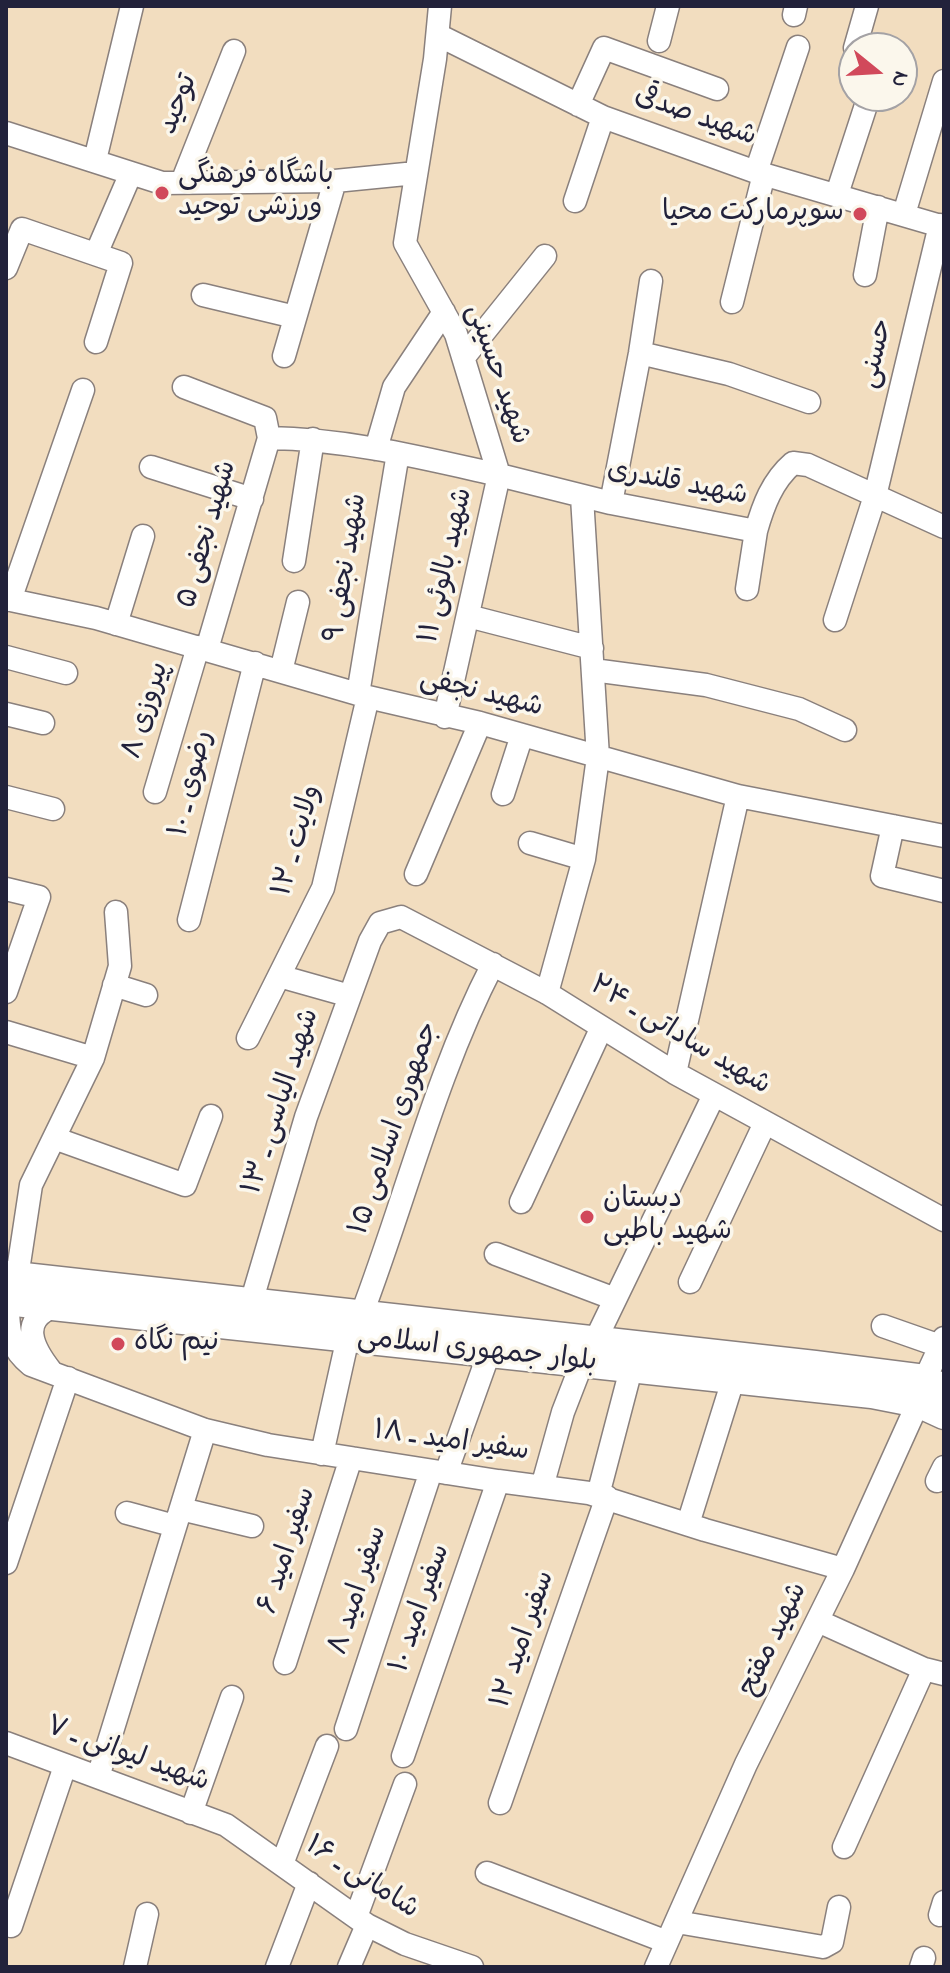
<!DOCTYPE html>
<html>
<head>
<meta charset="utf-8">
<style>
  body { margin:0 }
  #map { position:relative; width:950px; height:1973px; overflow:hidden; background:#f2ddbf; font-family:"Indie Flower",sans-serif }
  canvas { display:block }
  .frame { position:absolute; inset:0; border:8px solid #22223b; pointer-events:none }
  .north { position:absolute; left:838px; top:32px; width:80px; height:80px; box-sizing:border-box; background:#fbf7ec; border:2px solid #a4a2a5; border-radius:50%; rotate:108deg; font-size:22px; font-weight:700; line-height:32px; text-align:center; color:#22223b }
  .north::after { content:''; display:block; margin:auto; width:28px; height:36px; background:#d1495b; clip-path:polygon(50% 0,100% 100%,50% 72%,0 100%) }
</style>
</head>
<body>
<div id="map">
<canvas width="950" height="1973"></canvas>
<div class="frame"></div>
<div class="north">N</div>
</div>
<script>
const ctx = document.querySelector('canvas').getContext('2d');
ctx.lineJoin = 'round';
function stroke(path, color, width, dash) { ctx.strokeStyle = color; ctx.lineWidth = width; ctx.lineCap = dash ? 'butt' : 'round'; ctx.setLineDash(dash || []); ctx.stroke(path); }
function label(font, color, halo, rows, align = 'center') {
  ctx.font = font + ' "Indie Flower","Playpen Sans Arabic",sans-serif'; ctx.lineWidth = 7; ctx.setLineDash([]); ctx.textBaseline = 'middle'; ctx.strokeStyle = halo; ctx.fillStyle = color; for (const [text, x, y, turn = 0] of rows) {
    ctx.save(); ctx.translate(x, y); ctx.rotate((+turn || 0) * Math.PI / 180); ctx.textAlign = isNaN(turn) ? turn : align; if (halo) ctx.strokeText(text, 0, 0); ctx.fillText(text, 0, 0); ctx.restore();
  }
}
const minor = new Path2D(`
  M 440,6 L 435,59 L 405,243 L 456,334 L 499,475 L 611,503 L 756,531 C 763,506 772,481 793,463 L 808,465 L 944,527
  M 794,15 L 796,6
  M 438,35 L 603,117 L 756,172 L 944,227
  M 659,41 L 668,6
  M 855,48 L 867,6
  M 578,105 L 604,48 L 717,89
  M 6,133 L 162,183 L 335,181 L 416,173
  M 95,160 L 132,6
  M 756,172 L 798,47
  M 182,182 L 234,51
  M 837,194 L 869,96
  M 575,201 L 603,117
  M 904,214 L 944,81
  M 96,254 L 131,173
  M 6,268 L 22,229 L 121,263 L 96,342
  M 865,275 L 878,207
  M 203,295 L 295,317
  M 732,302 L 764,174
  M 640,353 L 729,374 L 809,402
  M 284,356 L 335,181
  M 464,357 L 545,256
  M 184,387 L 265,418 L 269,438 L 207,649
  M 269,438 C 347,439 423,458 499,475 L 445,717
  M 376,449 L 394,387 L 444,312
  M 151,467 L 252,499
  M 611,503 L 640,353 L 651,281
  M 294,561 L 313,439
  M 747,589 L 756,531
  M 6,599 L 96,618 L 368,697 L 480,723 L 738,796 L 944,836
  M 10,600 L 83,390
  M 468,616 L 592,648
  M 835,620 L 875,496 L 940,225
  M 116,624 L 143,536
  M 6,657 L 66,673
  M 593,670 L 706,685 L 799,709 L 845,730
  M 281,671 L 298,602
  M 358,694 L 398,453
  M 6,714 L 43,723
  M 155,792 L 198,647
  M 503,794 L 522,735
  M 6,797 L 53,809
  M 893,826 L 882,876 L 944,891
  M 530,843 L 584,859
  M 416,874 L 480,723
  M 6,889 L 39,897 L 6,992
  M 189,920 L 255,663
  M 279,976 L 350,996
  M 114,985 L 146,995
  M 547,993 L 584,859 L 598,757 L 582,497
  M 6,1032 L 93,1058
  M 248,1038 L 323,888 L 368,697
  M 675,1073 L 738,796
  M 54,1138 L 185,1185 L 211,1116
  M 521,1202 L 601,1029
  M 496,1254 L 615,1299
  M 17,1277 L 31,1185 L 93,1058 L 120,966 L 116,912
  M 690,1282 L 765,1123
  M 7,1301 C 10,1331 6,1344 31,1365 L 205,1430 L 268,1445 L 498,1481 L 589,1493 L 705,1530 L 843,1569
  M 251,1303 L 306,1117 L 370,941 L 380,923 L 401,917 L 547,993 L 675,1073 L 944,1220
  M 361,1316 C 406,1198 435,1076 493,964
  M 883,1326 L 940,1346
  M 595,1341 L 714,1095
  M 51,1371 C 33,1348 18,1320 55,1306
  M 322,1454 L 348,1337
  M 446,1473 L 494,1339
  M 937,1481 L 944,1467
  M 542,1487 L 563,1412 L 582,1363
  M 598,1495 L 631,1369
  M 181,1509 L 252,1526
  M 127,1513 L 175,1526
  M 688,1524 L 733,1380
  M 6,1563 L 68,1378
  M 818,1621 L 924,1669 L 944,1674
  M 285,1663 L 351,1458
  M 346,1729 L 431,1471
  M 6,1743 L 226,1825 L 367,1925 L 405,1944 L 472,1967
  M 403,1756 L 498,1481
  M 98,1777 L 205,1430
  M 500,1803 L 607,1497
  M 191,1813 L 232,1697
  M 844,1847 L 924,1669
  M 282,1864 L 327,1746
  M 487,1873 L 667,1942
  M 940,1915 L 944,1902
  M 356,1917 L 405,1784
  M 677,1922 L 823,1947 L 832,1942 L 839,1907
  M 11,1926 L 65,1766
  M 135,1967 L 147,1914
  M 277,1967 L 309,1883
  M 349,1967 L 367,1925
  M 656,1967 L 746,1764 L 843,1569 L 918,1403 L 925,1379 L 944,1338
  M 921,1967 L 924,1958`);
const major = new Path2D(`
  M 6,1275 L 815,1365 L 925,1379 L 944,1389
  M 6,1301 L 872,1394 L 918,1403 L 944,1415`);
stroke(minor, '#8a807d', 25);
stroke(major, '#8a807d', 31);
stroke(minor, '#fff', 22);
stroke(major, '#fff', 28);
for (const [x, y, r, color] of [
  [162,193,8,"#d1495b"],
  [860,214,8,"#d1495b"],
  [587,1217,8,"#d1495b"],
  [118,1344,8,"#d1495b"]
]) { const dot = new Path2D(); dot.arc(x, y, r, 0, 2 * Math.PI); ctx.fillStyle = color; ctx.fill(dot); stroke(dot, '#fbf7ec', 3); }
label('28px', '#22223b', '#fbf7ec', [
  ["توحید",180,105,-68],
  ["شهید صدقی",695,118,20],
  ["حسنی",878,354,-77],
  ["شهید حسینی",496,375,71],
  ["شهید قلندری",677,485,11],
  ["شهید نجفی ۵",209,535,-74],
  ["شهید بالوئی ۱۱",448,566,-77],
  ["شهید نجفی ۹",348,568,-81],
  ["شهید نجفی",481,695,14],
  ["پیروزی ۸",148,711,-73],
  ["رضوی ـ ۱۰",193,784,-76],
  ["ولایت ـ ۱۲",299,841,-74],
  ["شهید ساداتی ـ ۲۴",679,1037,31],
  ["شهید الیاسی ـ ۱۳",283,1102,-72],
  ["جمهوری اسلامی ۱۵",396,1129,-71],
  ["بلوار جمهوری اسلامی",477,1352,6],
  ["سفیر امید ـ ۱۸",451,1443,8],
  ["سفیر امید ۶",289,1551,-72],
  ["سفیر امید ۸",360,1591,-72],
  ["سفیر امید ۱۰",422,1609,-71],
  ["سفیر امید ۱۲",525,1640,-71],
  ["شهید مفتح",775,1640,-64],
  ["شهید لیوانی ـ ۷",127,1756,20],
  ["شامانی ـ ۱۶",361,1879,33]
]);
label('28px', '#22223b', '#fbf7ec', [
  ["باشگاه فرهنگی",178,177],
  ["ورزشی توحید",178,209],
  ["سوپرمارکت محیا",844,214,"right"],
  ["دبستان",603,1201],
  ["شهید باطبی",603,1233],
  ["نیم نگاه",134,1344]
], 'left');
</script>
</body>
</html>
